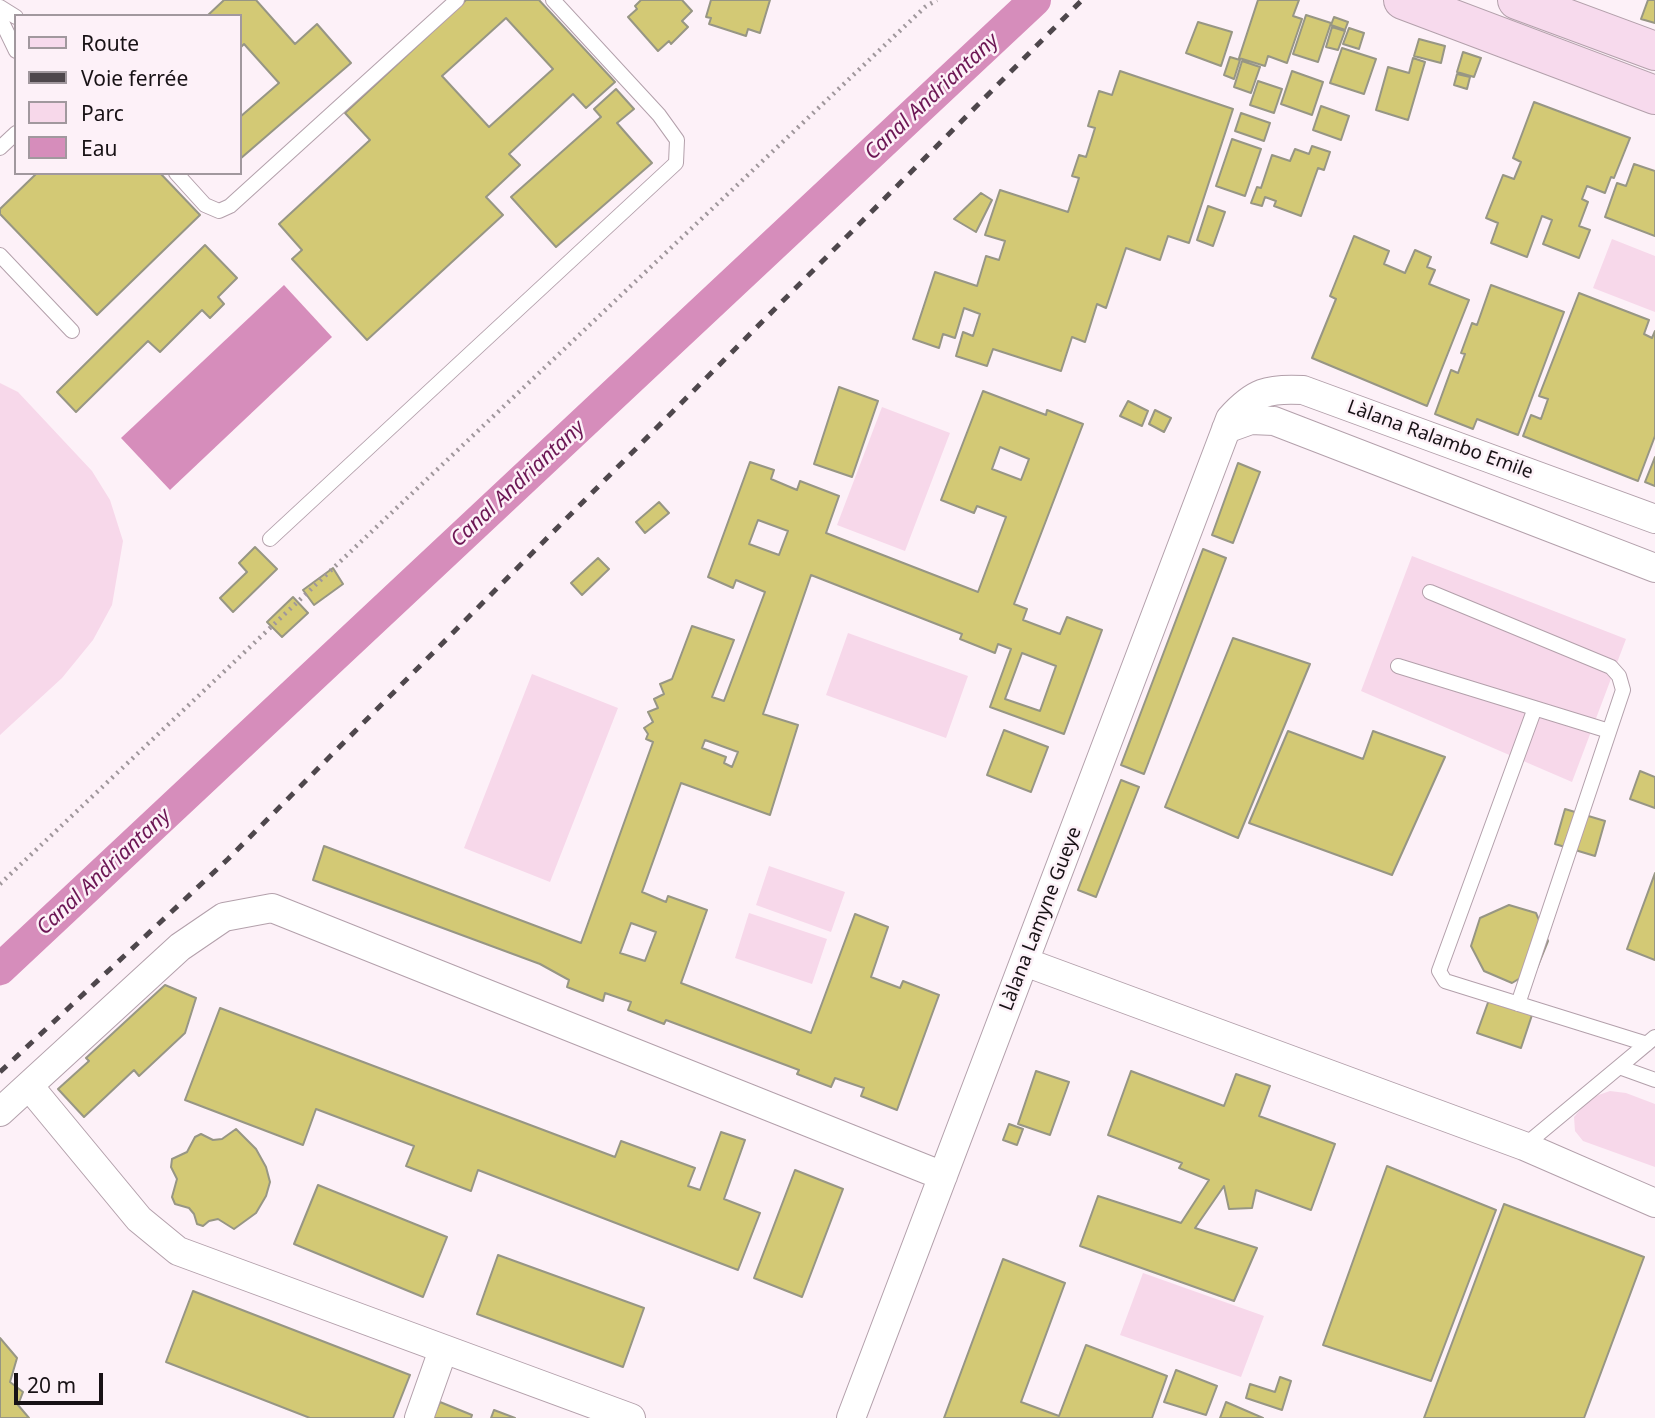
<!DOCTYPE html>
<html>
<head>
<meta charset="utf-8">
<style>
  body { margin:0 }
  #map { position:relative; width:1655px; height:1418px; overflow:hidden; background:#fdf1f8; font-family:"Noto Sans",sans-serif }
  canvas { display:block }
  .legend { position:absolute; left:14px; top:14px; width:228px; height:161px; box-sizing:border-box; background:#fdf1f8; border:2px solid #a1989e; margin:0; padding:9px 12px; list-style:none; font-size:21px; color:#181216 }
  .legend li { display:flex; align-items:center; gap:14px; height:35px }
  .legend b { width:35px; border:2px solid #a1989e }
  .scale { position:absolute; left:14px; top:1373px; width:89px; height:32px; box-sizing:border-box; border:4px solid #181216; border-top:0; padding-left:9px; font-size:21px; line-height:24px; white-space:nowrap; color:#181216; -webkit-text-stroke:5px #fdf1f8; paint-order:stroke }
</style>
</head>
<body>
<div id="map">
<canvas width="1655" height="1418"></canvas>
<ul class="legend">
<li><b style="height:9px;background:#f7daed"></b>Route</li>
<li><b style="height:9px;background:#4e474c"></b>Voie ferrée</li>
<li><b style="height:19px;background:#f7d8ea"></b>Parc</li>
<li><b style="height:19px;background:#d68dbb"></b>Eau</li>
</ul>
<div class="scale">20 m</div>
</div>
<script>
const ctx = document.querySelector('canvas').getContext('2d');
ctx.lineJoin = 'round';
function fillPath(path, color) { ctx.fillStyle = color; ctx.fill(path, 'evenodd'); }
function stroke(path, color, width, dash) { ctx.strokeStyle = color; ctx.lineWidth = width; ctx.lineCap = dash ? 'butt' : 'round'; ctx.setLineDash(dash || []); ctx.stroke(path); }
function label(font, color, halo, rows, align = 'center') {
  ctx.font = font + ' "Noto Sans",sans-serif'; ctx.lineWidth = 5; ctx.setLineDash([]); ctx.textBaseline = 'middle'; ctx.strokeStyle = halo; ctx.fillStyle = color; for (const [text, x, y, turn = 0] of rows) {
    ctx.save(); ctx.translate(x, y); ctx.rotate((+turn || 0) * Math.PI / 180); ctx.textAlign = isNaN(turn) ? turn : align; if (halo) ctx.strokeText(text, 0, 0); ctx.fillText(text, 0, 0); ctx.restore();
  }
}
fillPath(new Path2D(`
  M 1612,239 L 1655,256 L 1655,312 L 1593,288 Z
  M 0,383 L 18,392 L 92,471 L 110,500 L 123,541 L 112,605 L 93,640 L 62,678 L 0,735 Z
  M 882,407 L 950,433 L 905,551 L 837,525 Z
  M 1412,556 L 1626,639 L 1572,782 L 1361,691 Z
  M 848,633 L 968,676 L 946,738 L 826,695 Z
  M 532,674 L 618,708 L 550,882 L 464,848 Z
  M 769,866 L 845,892 L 831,932 L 756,905 Z
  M 749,913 L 827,939 L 812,984 L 735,958 Z
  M 1610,1091 L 1626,1093 L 1655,1104 L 1655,1167 L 1583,1141 L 1575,1131 L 1574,1117 L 1590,1098 Z
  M 1143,1273 L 1264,1316 L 1241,1377 L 1120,1335 Z`), '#f7d8ea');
fillPath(new Path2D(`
  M 284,285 L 332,337 L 170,490 L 121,438 Z`), '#d68dbb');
stroke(new Path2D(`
  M 0,981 L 193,795`), '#d68dbb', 9);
stroke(new Path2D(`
  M 0,969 L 1035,0`), '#d68dbb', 32);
const building = new Path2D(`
  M 224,0 L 256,0 L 295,44 L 317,24 L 351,63 L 240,159 L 240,117 L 279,83 L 244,44 L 240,48 L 240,16 L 207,16 Z
  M 466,0 L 539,0 L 615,82 L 586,108 L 573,94 L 509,154 L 520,165 L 486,197 L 503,215 L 367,340 L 292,259 L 302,250 L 279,224 L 370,140 L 345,113 ZM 506,18 L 553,69 L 489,127 L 442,76 Z
  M 641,0 L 682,0 L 692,11 L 682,21 L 688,27 L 671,44 L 669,41 L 658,51 L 628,17 L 637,9 L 635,6 Z
  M 711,0 L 770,0 L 760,33 L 748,29 L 746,36 L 709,24 L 711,18 L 706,17 Z
  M 1258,0 L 1299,0 L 1293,16 L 1302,19 L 1287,63 L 1268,56 L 1265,66 L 1239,58 Z
  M 1648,0 L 1655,0 L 1655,23 L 1641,19 Z
  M 1306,15 L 1331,23 L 1318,62 L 1293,54 Z
  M 1334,17 L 1348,22 L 1345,30 L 1331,25 Z
  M 1198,22 L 1232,32 L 1221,66 L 1186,53 Z
  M 1332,27 L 1345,31 L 1338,50 L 1326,47 Z
  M 1349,28 L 1364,33 L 1359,49 L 1343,44 Z
  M 1419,39 L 1445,46 L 1441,63 L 1414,56 Z
  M 1342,48 L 1376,59 L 1364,94 L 1330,83 Z
  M 1463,52 L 1481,58 L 1474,77 L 1457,72 Z
  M 1230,57 L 1240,60 L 1234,79 L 1224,75 Z
  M 1413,58 L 1425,62 L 1408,120 L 1376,110 L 1388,67 L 1409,73 Z
  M 1242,61 L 1260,67 L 1251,93 L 1234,87 Z
  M 1120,71 L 1233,109 L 1189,243 L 1168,236 L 1160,260 L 1126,248 L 1106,308 L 1097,304 L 1085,342 L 1072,337 L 1061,371 L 993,349 L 987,366 L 956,356 L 963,332 L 973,336 L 980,314 L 964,308 L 955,338 L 943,334 L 939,348 L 913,339 L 935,272 L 977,286 L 986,256 L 999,260 L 1005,241 L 985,235 L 1000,190 L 1068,212 L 1079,178 L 1072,176 L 1079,155 L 1086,157 L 1095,128 L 1088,126 L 1099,91 L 1112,95 Z
  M 1292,71 L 1323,82 L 1312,115 L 1281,104 Z
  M 1457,74 L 1470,77 L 1467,89 L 1454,85 Z
  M 1258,81 L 1282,89 L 1274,113 L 1250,105 Z
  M 616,89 L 634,109 L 617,123 L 652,163 L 556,247 L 511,197 L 601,117 L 594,109 Z
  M 1534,102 L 1630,138 L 1614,178 L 1611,177 L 1605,193 L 1587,186 L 1582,199 L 1588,202 L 1579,226 L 1590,230 L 1579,258 L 1543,244 L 1552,220 L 1542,216 L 1527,257 L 1491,243 L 1498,223 L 1486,218 L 1503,175 L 1514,179 L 1521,162 L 1513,158 Z
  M 1321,106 L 1349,116 L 1341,140 L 1313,130 Z
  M 1241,113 L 1270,123 L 1264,141 L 1235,131 Z
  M 1232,139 L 1261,149 L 1245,196 L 1216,186 Z
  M 1312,146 L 1330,152 L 1324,170 L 1318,168 L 1301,216 L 1274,206 L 1276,201 L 1265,197 L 1262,206 L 1251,203 L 1257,187 L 1261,188 L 1272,155 L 1290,161 L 1295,149 L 1309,154 Z
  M 1634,164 L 1655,171 L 1655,236 L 1605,217 L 1617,183 L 1626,186 Z
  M 37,173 L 160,173 L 200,215 L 97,315 L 0,214 L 0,209 Z
  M 981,193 L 992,200 L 976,232 L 954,219 Z
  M 1208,206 L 1225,212 L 1213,246 L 1197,240 Z
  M 1354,236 L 1389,251 L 1384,264 L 1405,273 L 1415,250 L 1431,257 L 1427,267 L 1435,270 L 1429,284 L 1469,300 L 1427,406 L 1312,358 L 1336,299 L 1330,296 Z
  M 205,245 L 237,278 L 218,297 L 224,304 L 210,318 L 202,310 L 160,352 L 148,341 L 76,412 L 57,392 Z
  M 1491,285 L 1564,312 L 1518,435 L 1477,419 L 1473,429 L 1435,414 L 1451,370 L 1458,373 L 1465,354 L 1461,353 L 1472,323 L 1477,325 Z
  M 1579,293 L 1649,320 L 1644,334 L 1652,338 L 1655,331 L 1655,436 L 1638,481 L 1523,436 L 1531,415 L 1541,419 L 1548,399 L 1539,396 Z
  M 839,387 L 878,401 L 852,477 L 814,464 Z
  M 983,391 L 1046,415 L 1047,410 L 1083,424 L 1014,604 L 1027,609 L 1023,620 L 1060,634 L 1067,617 L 1102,630 L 1064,734 L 990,707 L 1011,649 L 998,644 L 995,653 L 960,639 L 962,634 L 811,575 L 763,714 L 798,725 L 770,815 L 681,783 L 642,892 L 666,902 L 668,896 L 707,910 L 681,983 L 811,1033 L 855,914 L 888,927 L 871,977 L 900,988 L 903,981 L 939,995 L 897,1110 L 861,1096 L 864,1088 L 835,1078 L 831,1087 L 797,1074 L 799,1070 L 666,1020 L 664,1024 L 628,1010 L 631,1002 L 605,993 L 603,1001 L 567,987 L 569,980 L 540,964 L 313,880 L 324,846 L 581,943 L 653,742 L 646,739 L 648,734 L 644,728 L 653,722 L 648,712 L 658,708 L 654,699 L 664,694 L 660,684 L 672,679 L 692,626 L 734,640 L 712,697 L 724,701 L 765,592 L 736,580 L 733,588 L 708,577 L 750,462 L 774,470 L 771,479 L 797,490 L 800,481 L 839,496 L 826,533 L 978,592 L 1006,517 L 977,506 L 974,513 L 941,500 ZM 1000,447 L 1029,459 L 1021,480 L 992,469 ZM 758,520 L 788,531 L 779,555 L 749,544 ZM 1022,653 L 1056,666 L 1040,711 L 1005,699 ZM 705,740 L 738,752 L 732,767 L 724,763 L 726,757 L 702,748 ZM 631,923 L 656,932 L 645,961 L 620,953 Z
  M 1128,401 L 1148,411 L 1142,426 L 1120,416 Z
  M 1155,410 L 1171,418 L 1164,432 L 1149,424 Z
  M 1655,457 L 1655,486 L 1645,482 Z
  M 1238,463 L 1260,472 L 1233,543 L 1212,535 Z
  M 659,502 L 669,513 L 645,533 L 636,522 Z
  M 255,547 L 277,569 L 233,612 L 220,598 L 247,572 L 239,563 Z
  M 1203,549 L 1226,558 L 1144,774 L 1121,765 Z
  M 598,558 L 609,569 L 582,595 L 571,583 Z
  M 333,568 L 343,584 L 314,605 L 303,590 Z
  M 293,597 L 308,613 L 282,637 L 267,622 Z
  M 1233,638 L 1310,664 L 1238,838 L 1165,807 Z
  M 1004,730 L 1048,747 L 1031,792 L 987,775 Z
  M 1288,731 L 1363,759 L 1373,731 L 1445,757 L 1392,875 L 1249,823 Z
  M 1640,771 L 1655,777 L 1655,808 L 1630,799 Z
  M 1121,780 L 1139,787 L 1096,897 L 1078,890 Z
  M 1565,809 L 1605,821 L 1595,856 L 1555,844 Z
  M 1655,873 L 1655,960 L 1627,949 Z
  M 1509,905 L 1536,913 L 1548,941 L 1537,968 L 1512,983 L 1484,971 L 1471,946 L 1480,918 Z
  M 165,985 L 196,998 L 185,1033 L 139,1076 L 134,1070 L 84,1117 L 58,1089 L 89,1061 L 86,1058 Z
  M 1490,997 L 1533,1012 L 1521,1048 L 1477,1033 Z
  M 220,1008 L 615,1157 L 621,1141 L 695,1168 L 688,1186 L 700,1190 L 721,1132 L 745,1140 L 724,1199 L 760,1213 L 738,1270 L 478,1170 L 471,1191 L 406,1166 L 414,1146 L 316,1109 L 303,1145 L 185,1100 Z
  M 1036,1071 L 1069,1082 L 1050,1135 L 1018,1124 Z
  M 1131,1071 L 1224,1106 L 1236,1074 L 1270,1086 L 1259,1116 L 1335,1144 L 1311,1210 L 1256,1190 L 1252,1208 L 1229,1209 L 1224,1186 L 1195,1228 L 1257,1248 L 1234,1301 L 1080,1246 L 1098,1196 L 1181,1223 L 1209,1180 L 1179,1168 L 1182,1163 L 1108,1135 Z
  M 1009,1124 L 1023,1129 L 1017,1145 L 1003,1140 Z
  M 236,1129 L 256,1149 L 266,1167 L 270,1182 L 266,1196 L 256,1213 L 234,1229 L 218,1219 L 209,1221 L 203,1226 L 197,1224 L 194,1214 L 189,1208 L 175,1204 L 172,1197 L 177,1179 L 171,1167 L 172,1159 L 187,1152 L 195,1137 L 201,1134 L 213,1140 L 222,1139 Z
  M 1387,1166 L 1496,1210 L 1431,1381 L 1323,1345 Z
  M 795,1170 L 843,1189 L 802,1297 L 754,1278 Z
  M 318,1185 L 447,1237 L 423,1297 L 294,1244 Z
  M 1504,1204 L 1644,1257 L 1584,1418 L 1424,1418 Z
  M 498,1255 L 644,1308 L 623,1367 L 477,1314 Z
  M 1003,1259 L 1065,1283 L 1021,1402 L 1059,1416 L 1086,1345 L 1167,1376 L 1152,1418 L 944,1418 Z
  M 193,1291 L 410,1375 L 393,1418 L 310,1418 L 166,1362 Z
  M 0,1338 L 17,1358 L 10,1382 L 23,1392 L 18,1405 L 29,1418 L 0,1418 Z
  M 1176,1370 L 1217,1386 L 1206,1415 L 1164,1402 Z
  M 1280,1377 L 1291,1381 L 1282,1410 L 1246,1398 L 1250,1384 L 1275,1392 Z
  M 440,1402 L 472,1415 L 471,1418 L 433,1418 Z
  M 1226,1402 L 1263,1418 L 1220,1418 Z
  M 494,1410 L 515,1418 L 491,1418 Z`);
fillPath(building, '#d3c975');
stroke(building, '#979684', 2);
const service = new Path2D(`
  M 0,7 L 16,17
  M 0,18 L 16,51
  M 0,148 L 16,133
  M 176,173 L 205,205 L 219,211 L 230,206 L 457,0
  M 0,255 L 72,331
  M 270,539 L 676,163 L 677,140 L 659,115 L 553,0
  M 1430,592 L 1611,667 L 1619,676 L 1623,690 L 1518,1004
  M 1398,666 L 1609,731
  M 1535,708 L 1439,971 L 1445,981 L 1647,1044
  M 1619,1067 L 1655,1037
  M 1524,1146 L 1619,1067 L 1655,1080`);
const minor = new Path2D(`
  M 1226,429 L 1251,420 L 1274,421 L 1655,568
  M 1025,962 L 1524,1146 L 1655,1203
  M 29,1086 L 139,1219 L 178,1251 L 631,1418
  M 0,1112 L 180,947 L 224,917 L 272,908 L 943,1176
  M 419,1418 L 443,1350
  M 851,1418 L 1230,419 C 1254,392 1268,388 1303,390 L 1655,519`);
const secondary = new Path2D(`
  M 1403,0 L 1655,95
  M 1517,0 L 1655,51`);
stroke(service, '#b3a0ab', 16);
stroke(minor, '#b3a0ab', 30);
stroke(secondary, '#b3a0ab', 40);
stroke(new Path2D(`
  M 0,884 L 925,7 L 937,0`), '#a0979c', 4.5, [2, 5]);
stroke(service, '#fff', 14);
stroke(minor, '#fff', 28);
stroke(secondary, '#f7daed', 38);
stroke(new Path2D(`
  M 0,1072 L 228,859 L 1082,0`), '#4e474c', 5, [9, 9]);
label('19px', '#181216', '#fdf1f8', [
  ["Làlana Ralambo Emile",1440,440,20],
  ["Làlana Lamyne Gueye",1041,919,-69]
]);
label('italic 21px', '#6c1654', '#fdf1f8', [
  ["Canal Andriantany",932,97,-43],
  ["Canal Andriantany",518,484,-43],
  ["Canal Andriantany",104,872,-43]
]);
</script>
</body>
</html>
